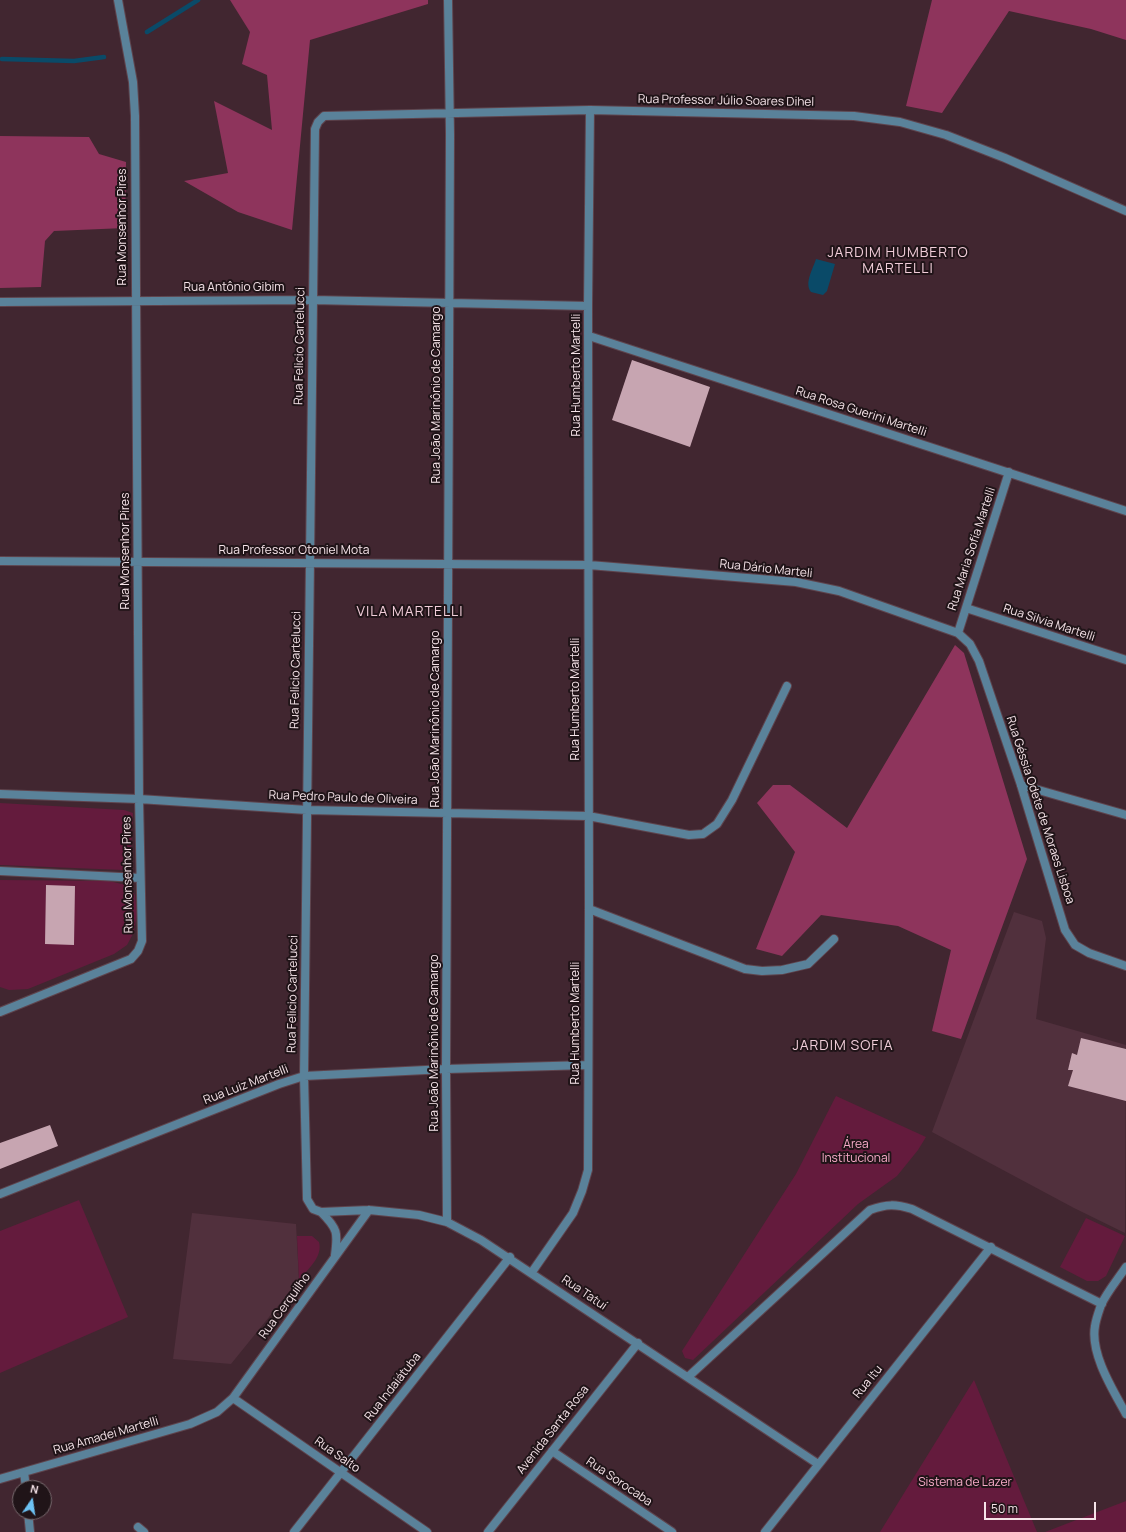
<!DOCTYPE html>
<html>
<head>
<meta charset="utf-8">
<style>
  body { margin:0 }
  #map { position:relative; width:1126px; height:1532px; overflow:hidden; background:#412630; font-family:Manrope,sans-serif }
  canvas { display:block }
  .north { position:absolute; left:12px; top:1480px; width:40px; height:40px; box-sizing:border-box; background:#201418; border:1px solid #75676b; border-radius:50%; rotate:13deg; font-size:11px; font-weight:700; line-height:16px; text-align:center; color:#f5e3e8 }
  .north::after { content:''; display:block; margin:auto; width:14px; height:18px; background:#6dc2f3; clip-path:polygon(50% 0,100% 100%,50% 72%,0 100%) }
  .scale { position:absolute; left:984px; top:1502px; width:112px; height:18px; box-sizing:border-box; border:2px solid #f5e3e8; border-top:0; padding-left:5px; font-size:12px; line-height:14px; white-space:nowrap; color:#f5e3e8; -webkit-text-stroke:3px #201418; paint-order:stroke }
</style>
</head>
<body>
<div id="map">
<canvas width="1126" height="1532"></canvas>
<div class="north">N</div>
<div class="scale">50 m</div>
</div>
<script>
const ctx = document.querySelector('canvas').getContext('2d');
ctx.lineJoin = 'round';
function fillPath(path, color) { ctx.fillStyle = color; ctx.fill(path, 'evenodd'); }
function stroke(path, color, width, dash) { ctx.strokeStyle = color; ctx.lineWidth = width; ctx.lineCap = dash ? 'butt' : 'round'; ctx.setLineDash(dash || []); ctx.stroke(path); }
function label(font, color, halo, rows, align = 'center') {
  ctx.font = font + ' Manrope,sans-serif'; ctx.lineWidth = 4; ctx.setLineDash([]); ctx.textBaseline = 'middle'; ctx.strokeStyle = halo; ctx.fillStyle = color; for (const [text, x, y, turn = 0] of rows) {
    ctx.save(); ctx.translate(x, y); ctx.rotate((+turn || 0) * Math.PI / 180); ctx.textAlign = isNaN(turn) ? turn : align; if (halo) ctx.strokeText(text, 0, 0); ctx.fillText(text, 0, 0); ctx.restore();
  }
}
fillPath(new Path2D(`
  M 1014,912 L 1042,921 L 1046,938 L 1036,1019 L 1126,1045 L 1125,1233 L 1074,1208 L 932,1132 Z
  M 192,1213 L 296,1224 L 299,1280 L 231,1364 L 173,1359 Z`), '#51303d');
fillPath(new Path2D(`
  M 0,803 L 124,810 L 133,813 L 130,867 L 123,870 L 0,865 Z
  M 0,880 L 109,881 L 126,885 L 135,895 L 137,914 L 134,932 L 127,945 L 114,954 L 28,989 L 9,990 L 0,987 Z
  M 836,1096 L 926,1137 L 918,1150 L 897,1176 L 858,1204 L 693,1360 L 685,1358 L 682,1351 L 796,1174 Z
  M 79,1200 L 128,1317 L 0,1373 L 0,1231 Z
  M 1086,1218 L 1125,1236 L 1106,1276 L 1098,1281 L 1087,1281 L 1060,1267 Z
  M 297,1236 L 312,1236 L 319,1242 C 323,1257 308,1269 299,1280 Z
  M 974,1380 L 1037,1532 L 880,1532 Z
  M 1126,1501 L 1126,1532 L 1045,1532 Z`), '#641b3d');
fillPath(new Path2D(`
  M 230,0 L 428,0 L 428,4 L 310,40 L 292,230 L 238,212 L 184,181 L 228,173 L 214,101 L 272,130 L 267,75 L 242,64 L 250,32 Z
  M 932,0 L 1126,0 L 1126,40 L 1091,29 L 1009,11 L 942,113 L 906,106 Z
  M 0,136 L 89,137 L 99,154 L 126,162 L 125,228 L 54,231 L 45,241 L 41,287 L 0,288 Z
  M 955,645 L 964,653 L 1027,859 L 961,1039 L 932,1031 L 951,950 L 898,926 L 821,915 L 782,956 L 756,949 L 795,852 L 757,803 L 773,785 L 790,785 L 847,828 Z`), '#8e345c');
fillPath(new Path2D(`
  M 816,259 L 835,264 L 827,291 L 823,295 L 811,292 C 804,283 813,269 816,259 Z`), '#0a4a68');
stroke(new Path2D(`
  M 147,32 L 198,0
  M 2,59 L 74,61 L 104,57`), '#0a4a68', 4.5);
fillPath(new Path2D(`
  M 632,360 L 710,387 L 690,447 L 612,420 Z
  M 46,885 L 75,886 L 74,945 L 45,944 Z
  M 1081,1038 L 1126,1049 L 1126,1101 L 1068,1086 L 1073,1070 L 1068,1070 L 1072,1053 L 1077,1055 Z
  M 50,1125 L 58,1146 L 0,1169 L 0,1143 Z`), '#c7a5b1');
const service = new Path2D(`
  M 589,909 L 745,969 L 762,971 L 782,970 L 808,964 L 834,939`);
const minor = new Path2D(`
  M 0,302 L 313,300 L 588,306
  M 589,336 L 1126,511
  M 0,561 L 589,565 L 796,582 L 839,591 L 958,633 L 970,644 L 979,661 L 1021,785 L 1065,930 L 1075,945 L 1089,953 L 1126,966
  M 966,608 L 1126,660
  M 958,633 L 1009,472
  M 1021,785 L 1126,815
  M 0,794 L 139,799 L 307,810 L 588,816 L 689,835 L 703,834 L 717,824 L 732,800 L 787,686
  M 0,871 L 140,878
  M 0,1012 L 131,959 L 138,951 L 142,941 L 139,799 L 135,116 L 133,82 L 118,0
  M 0,1194 L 279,1084 L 304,1076 L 446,1069 L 588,1065
  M 321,1212 C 338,1229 338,1233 335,1255
  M 447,1222 L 446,1069 L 450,134 L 448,0
  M 1126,1267 C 1118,1279 1107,1292 1101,1305 C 1099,1311 1096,1319 1095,1326 C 1090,1354 1113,1390 1126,1414
  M 532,1272 L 573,1213 L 582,1191 L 588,1170 L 589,909 L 588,306 L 590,110
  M 688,1377 L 870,1210 C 887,1204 895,1204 912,1209 L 1102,1304
  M 233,1398 L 427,1532
  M 552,1451 L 672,1532
  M 818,1464 L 481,1240 L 447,1222 L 419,1215 L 369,1210 L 321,1212 L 313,1209 L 307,1199 L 304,1076 L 315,129 L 318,122 L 324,116 L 590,110 L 854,116 L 900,122 L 946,135 L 1005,158 L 1126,211
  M 24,1472 L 26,1488
  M 0,1479 L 190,1424 L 217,1412 L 233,1398 L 369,1210
  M 28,1512 L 30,1532
  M 138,1527 L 144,1532
  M 294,1532 L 510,1257
  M 488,1532 L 638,1343
  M 765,1532 L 991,1247`);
stroke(service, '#5e444d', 10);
stroke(minor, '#5e444d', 10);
stroke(service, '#5a829a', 8);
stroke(minor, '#5a829a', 8);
label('12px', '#f5e3e8', '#201418', [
  ["Rua Professor Júlio Soares Dihel",726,101,1],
  ["Rua Monsenhor Pires",123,227,-90],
  ["Rua Antônio Gibim",234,288],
  ["Rua Felicio Cartelucci",300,346,-89],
  ["Rua Humberto Martelli",577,375,-90],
  ["Rua João Marinônio de Camargo",437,395,-90],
  ["Rua Rosa Guerini Martelli",861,412,18],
  ["Rua Maria Sofía Martelli",972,549,-72],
  ["Rua Monsenhor Pires",126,551,-90],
  ["Rua Professor Otoniel Mota",294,551],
  ["Rua Dário Marteli",766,569,6],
  ["Rua Silvia Martelli",1049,623,18],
  ["Rua Felicio Cartelucci",296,670,-89],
  ["Rua Humberto Martelli",576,699,-90],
  ["Rua João Marinônio de Camargo",436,719,-90],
  ["Rua Pedro Paulo de Oliveira",343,798,2],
  ["Rua Géssia Odete de Moraes Lisboa",1040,810,72],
  ["Rua Monsenhor Pires",128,875,-91],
  ["Rua Felicio Cartelucci",293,994,-89],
  ["Rua Humberto Martelli",576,1023,-90],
  ["Rua João Marinônio de Camargo",435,1043,-90],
  ["Rua Luiz Martelli",246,1085,-21],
  ["Rua Tatuí",584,1293,34],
  ["Rua Cerquilho",285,1306,-54],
  ["Rua Itu",868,1382,-51],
  ["Rua Indaiátuba",393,1387,-52],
  ["Avenida Santa Rosa",553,1430,-52],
  ["Rua Amadei Martelli",106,1436,-16],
  ["Rua Salto",337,1455,35],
  ["Rua Sorocaba",619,1482,34]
]);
label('12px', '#f6aac7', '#201418', [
  ["Área",856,1145],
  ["Institucional",856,1159],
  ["Sistema de Lazer",965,1483]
]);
ctx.letterSpacing = '1px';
label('14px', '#f1cdd9', '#201418', [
  ["JARDIM HUMBERTO",898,253],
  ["MARTELLI",898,269],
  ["VILA MARTELLI",410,612],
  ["JARDIM SOFIA",843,1046]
]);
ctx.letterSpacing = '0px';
</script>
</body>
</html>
